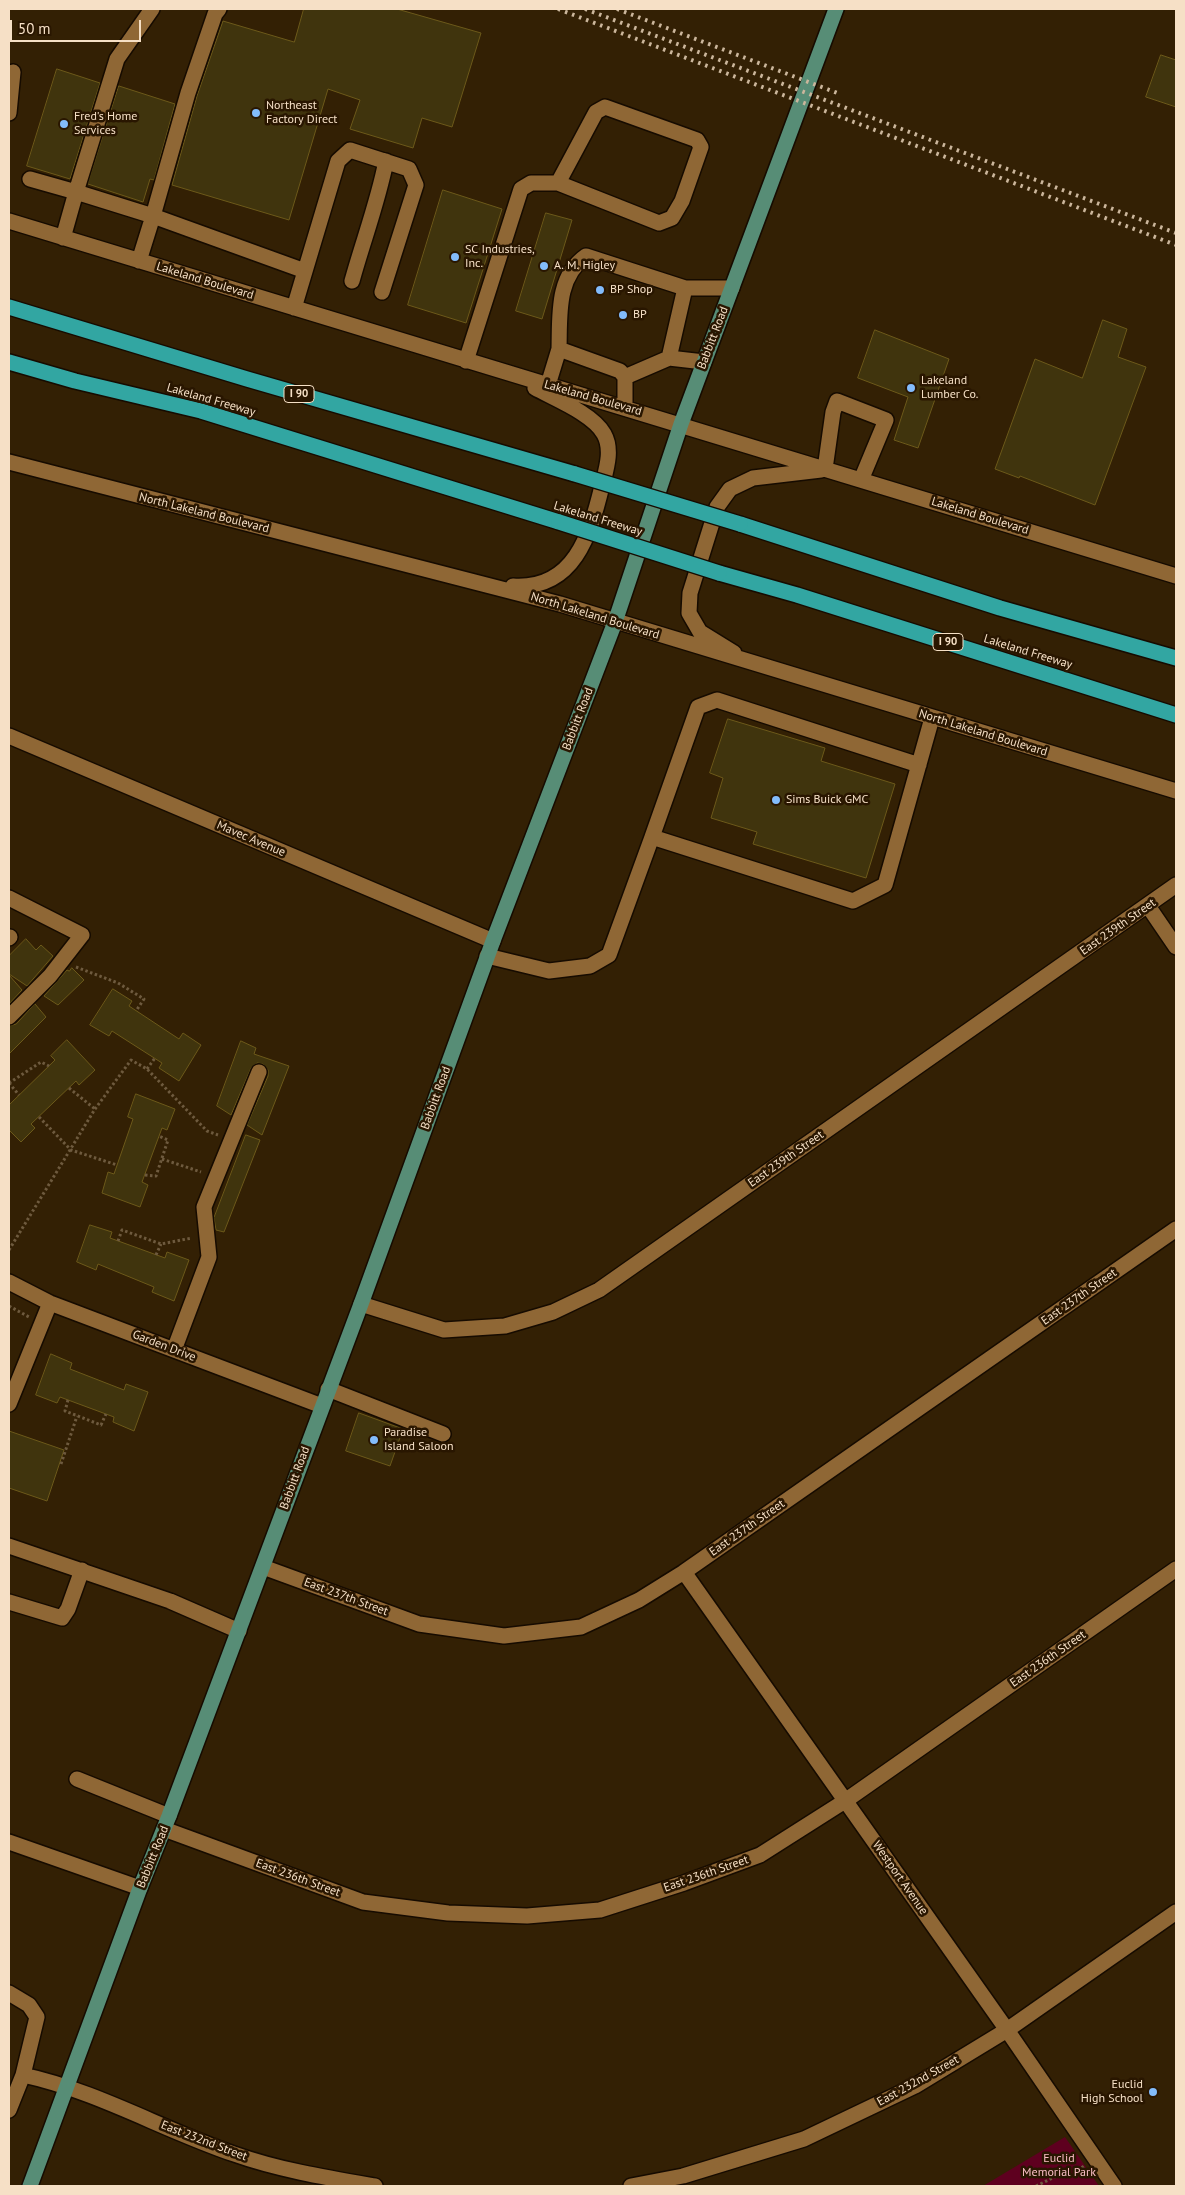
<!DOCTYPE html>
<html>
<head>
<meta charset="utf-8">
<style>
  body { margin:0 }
  #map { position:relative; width:1185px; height:2195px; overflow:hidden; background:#332004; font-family:"PT Sans",sans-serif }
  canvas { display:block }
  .frame { position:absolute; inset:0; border:10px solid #f6e0c6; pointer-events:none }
  .scale { position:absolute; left:10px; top:20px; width:131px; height:22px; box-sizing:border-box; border:2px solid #f6e0c6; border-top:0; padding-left:6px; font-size:15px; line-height:18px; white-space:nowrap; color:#f6e0c6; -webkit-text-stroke:4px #291600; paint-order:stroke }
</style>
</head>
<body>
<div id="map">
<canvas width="1185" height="2195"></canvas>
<div class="frame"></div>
<div class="scale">50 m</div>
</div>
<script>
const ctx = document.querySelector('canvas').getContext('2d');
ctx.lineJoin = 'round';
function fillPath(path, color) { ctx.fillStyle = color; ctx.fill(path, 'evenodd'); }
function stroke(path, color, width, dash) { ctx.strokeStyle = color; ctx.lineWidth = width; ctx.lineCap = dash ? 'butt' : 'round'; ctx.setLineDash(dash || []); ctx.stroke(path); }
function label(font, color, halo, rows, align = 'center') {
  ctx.font = font + ' "PT Sans",sans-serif'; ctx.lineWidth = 5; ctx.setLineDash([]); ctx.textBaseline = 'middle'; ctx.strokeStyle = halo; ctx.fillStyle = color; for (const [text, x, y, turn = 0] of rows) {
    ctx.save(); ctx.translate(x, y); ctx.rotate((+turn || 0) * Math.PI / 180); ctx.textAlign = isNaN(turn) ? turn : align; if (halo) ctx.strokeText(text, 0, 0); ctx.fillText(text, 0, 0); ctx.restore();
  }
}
fillPath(new Path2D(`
  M 1065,2137 L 1099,2186 L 983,2186 Z`), '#5e001f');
const building = new Path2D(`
  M 304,9 L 397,9 L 481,33 L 452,127 L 422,118 L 413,148 L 350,129 L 360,100 L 328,89 L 289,220 L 172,185 L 197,96 L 223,21 L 294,42 Z
  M 1161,55 L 1176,60 L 1176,107 L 1146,97 Z
  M 57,69 L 100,83 L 70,179 L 27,166 Z
  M 119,86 L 175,104 L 154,180 L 150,179 L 143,202 L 88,184 Z
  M 443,190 L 502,209 L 466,323 L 408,305 Z
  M 546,213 L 572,220 L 542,319 L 516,311 Z
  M 1103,320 L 1127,329 L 1118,357 L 1146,367 L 1095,505 L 1020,476 L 1019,478 L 995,469 L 1035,359 L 1082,378 Z
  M 875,330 L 949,359 L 918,448 L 894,440 L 908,397 L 858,378 Z
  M 728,719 L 825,748 L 821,761 L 895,784 L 866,878 L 753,844 L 757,832 L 711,818 L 723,778 L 710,773 Z
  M 26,939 L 36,950 L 41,945 L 53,956 L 27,986 L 9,974 L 9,956 Z
  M 72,968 L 84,980 L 58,1005 L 44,996 L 67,970 L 69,971 Z
  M 9,975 L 22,990 L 9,1004 Z
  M 113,989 L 132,1001 L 129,1006 L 179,1039 L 183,1033 L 201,1045 L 179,1081 L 159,1068 L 162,1063 L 112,1031 L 109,1036 L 90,1025 Z
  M 35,1004 L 46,1017 L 9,1054 L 9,1026 L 16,1024 Z
  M 67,1040 L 95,1070 L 79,1085 L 76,1081 L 31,1124 L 35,1128 L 21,1142 L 9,1130 L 9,1105 L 55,1060 L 51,1056 Z
  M 241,1041 L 256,1048 L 254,1054 L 289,1066 L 262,1135 L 247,1125 L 268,1076 L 268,1070 L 263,1064 L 257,1063 L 251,1068 L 231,1115 L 217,1106 Z
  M 136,1094 L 175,1109 L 167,1130 L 162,1128 L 142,1182 L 148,1185 L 140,1207 L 102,1193 L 108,1172 L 114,1174 L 133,1119 L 128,1117 Z
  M 246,1135 L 260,1140 L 224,1232 L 216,1230 L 214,1218 Z
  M 90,1225 L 112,1232 L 110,1238 L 165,1258 L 167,1252 L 189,1260 L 174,1301 L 152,1292 L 154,1287 L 98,1264 L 96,1270 L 77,1262 Z
  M 51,1354 L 72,1363 L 70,1369 L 124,1390 L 126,1384 L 148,1392 L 134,1431 L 113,1422 L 114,1417 L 60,1397 L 57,1403 L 36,1395 Z
  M 359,1413 L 403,1429 L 390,1466 L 346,1451 Z
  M 9,1431 L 64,1450 L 47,1501 L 9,1488 Z`);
fillPath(building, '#40340d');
stroke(building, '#6c591a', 1);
const minor = new Path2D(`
  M 9,113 L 13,72
  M 30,179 L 76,192 L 117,59 L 152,9
  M 9,221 L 1176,576
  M 63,238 L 76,192 L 153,216 L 188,93 L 215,14 L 219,9
  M 139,261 L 153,216 L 305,271
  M 352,281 C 363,241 378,202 386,161
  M 294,308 L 338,161 L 350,150 L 409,169 L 416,185 L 382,292
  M 559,349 C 560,316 556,277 586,256 L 685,288 L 732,288
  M 669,358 L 685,288
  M 466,361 L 521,189 L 531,183 L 558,183 L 659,223 L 672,218 L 682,201 L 701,147 L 697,140 L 605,107 L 596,112 L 558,183
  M 625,377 L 669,358 L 704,362
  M 548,385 L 559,349 L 620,371 L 625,377 L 625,408
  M 9,462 L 560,604 L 1176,791
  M 825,469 L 833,412 L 837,401 L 886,420 L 861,480
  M 513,586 C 574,590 590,535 602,486 C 606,470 613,450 604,434 C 593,414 555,399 535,388
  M 734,653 L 700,632 L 689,613 L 690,593 L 717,507 L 730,489 L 753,478 L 821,470
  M 9,736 L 493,941
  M 652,837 L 698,707 L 717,700 L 919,765
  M 9,898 L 82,935 L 50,976 L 9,1017
  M 1148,906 L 1176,947
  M 9,938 L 10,937
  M 487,956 L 549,971 L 590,966 L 609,955 L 652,837 L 853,901 L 885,885 L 932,718
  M 9,1282 L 50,1303 L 322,1406
  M 361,1304 L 444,1330 L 505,1326 L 553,1312 L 599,1290 L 1176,885
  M 174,1350 L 209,1257 L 204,1207 L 259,1072
  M 328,1389 L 443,1434
  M 9,1404 L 50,1303
  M 9,1546 L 170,1601 L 239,1631
  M 263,1567 L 419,1624 L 504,1636 L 581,1627 L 639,1600 L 684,1572 L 1176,1229
  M 684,1572 L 1007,2030 L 1114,2186
  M 9,1602 L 62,1618 L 68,1609 L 82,1570
  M 77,1779 L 169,1816
  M 164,1829 L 363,1902 L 448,1913 L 527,1916 L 600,1910 L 684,1883 L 760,1855 L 845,1801 L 1176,1569
  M 9,1842 L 140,1888
  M 9,1993 L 29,2005 L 37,2017 L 23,2075
  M 9,2110 L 23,2075 C 97,2091 163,2130 234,2154 C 279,2170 328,2178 375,2186
  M 631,2186 L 683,2176 L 804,2139 L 915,2086 L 1007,2030 L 1176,1912`);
const major = new Path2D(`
  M 30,2186 L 140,1888 L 169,1816 L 361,1304 L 493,941 L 615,622 L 681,424 L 836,9`);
const highway = new Path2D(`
  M 9,307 L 247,379 L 575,474
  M 9,362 L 75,381 L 201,411 L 559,522
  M 740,524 L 1000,608 L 1176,658
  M 719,573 L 797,595 L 1176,715`);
stroke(minor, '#160b00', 18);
stroke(major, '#160b00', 18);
stroke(highway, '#160b00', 18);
stroke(new Path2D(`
  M 76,967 L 118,983 L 144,999 L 136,1011
  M 147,1069 L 155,1058
  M 9,1083 L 41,1062 L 49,1066
  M 9,1083 L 19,1095
  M 69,1088 L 95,1109
  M 39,1117 L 71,1150 L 117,1165
  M 162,1159 L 201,1172
  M 145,1175 L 156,1176 L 168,1140 L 159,1136
  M 118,1241 L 122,1230 L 161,1244 L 192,1238
  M 9,1250 L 95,1109 L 131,1060 L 147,1069 L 207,1131 L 218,1135
  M 156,1255 L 161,1244
  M 9,1306 L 29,1317
  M 68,1400 L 65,1411 L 101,1425 L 106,1414
  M 61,1464 L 77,1416
  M 1036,2186 L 1061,2174 L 1076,2172 L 1084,2166`), '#6e5a3e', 3, [2.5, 2.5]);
stroke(minor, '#8f6735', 15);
stroke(major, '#578d76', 15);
stroke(highway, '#32a6a2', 15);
stroke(new Path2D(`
  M 558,9 L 1176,245
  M 585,9 L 1176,233
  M 617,9 L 840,94`), '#cbb69c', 4, [2.5, 5]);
const highwayBridge = new Path2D(`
  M 575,474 L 740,524
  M 559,522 L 719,573`);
stroke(highwayBridge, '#160b00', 18, []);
stroke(highwayBridge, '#32a6a2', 15);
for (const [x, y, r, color] of [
  [256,113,5,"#83bcfb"],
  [64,124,5,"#83bcfb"],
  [455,257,5,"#83bcfb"],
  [544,266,5,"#83bcfb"],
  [600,290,5,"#83bcfb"],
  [623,315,5,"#83bcfb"],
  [911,388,5,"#83bcfb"],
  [776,800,5,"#83bcfb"],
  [374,1440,5,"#83bcfb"],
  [1153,2092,5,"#83bcfb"]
]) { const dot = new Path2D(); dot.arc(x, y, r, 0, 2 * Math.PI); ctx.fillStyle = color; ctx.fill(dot); stroke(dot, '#291600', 2); }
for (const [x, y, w] of [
  [299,394,30],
  [948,642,30]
]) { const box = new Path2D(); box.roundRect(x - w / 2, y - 8.5, w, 17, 4); ctx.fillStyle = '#291600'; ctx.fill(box); stroke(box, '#f6e0c6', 1); }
label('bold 11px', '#f6e0c6', null, [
  ["I 90",299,394],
  ["I 90",948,642]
]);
label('12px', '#f6e0c6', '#291600', [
  ["Northeast",266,106],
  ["Factory Direct",266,120],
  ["Fred's Home",74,117],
  ["Services",74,131],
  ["SC Industries,",465,250],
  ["Inc.",465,264],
  ["A. M. Higley",554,266],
  ["BP Shop",610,290],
  ["BP",633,315],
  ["Lakeland",921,381],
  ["Lumber Co.",921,395],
  ["Sims Buick GMC",786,800],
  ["Paradise",384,1433],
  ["Island Saloon",384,1447],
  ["Euclid",1143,2085,"right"],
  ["High School",1143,2099,"right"]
], 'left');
label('12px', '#f6e0c6', '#291600', [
  ["Lakeland Boulevard",205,281,17],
  ["Babbitt Road",713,338,-69],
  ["Lakeland Boulevard",593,398,16],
  ["Lakeland Freeway",211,400,16],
  ["North Lakeland Boulevard",204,513,14],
  ["Lakeland Boulevard",980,516,17],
  ["Lakeland Freeway",598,519,17],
  ["North Lakeland Boulevard",595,616,17],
  ["Lakeland Freeway",1028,652,17],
  ["Babbitt Road",578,719,-69],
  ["North Lakeland Boulevard",983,733,17],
  ["Mavec Avenue",251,839,23],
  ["East 239th Street",1118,927,-35],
  ["Babbitt Road",436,1098,-70],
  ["East 239th Street",786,1159,-35],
  ["East 237th Street",1079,1297,-35],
  ["Garden Drive",164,1346,21],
  ["Babbitt Road",295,1478,-70],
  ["East 237th Street",747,1528,-35],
  ["East 237th Street",346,1597,20],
  ["East 236th Street",1048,1659,-35],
  ["Babbitt Road",153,1857,-68],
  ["East 236th Street",706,1874,-19],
  ["East 236th Street",298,1878,20],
  ["Westport Avenue",900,1878,55],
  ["East 232nd Street",918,2081,-29],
  ["East 232nd Street",204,2141,21]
]);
label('12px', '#fbbfc6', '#291600', [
  ["Euclid",1059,2159],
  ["Memorial Park",1059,2173]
]);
</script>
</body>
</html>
